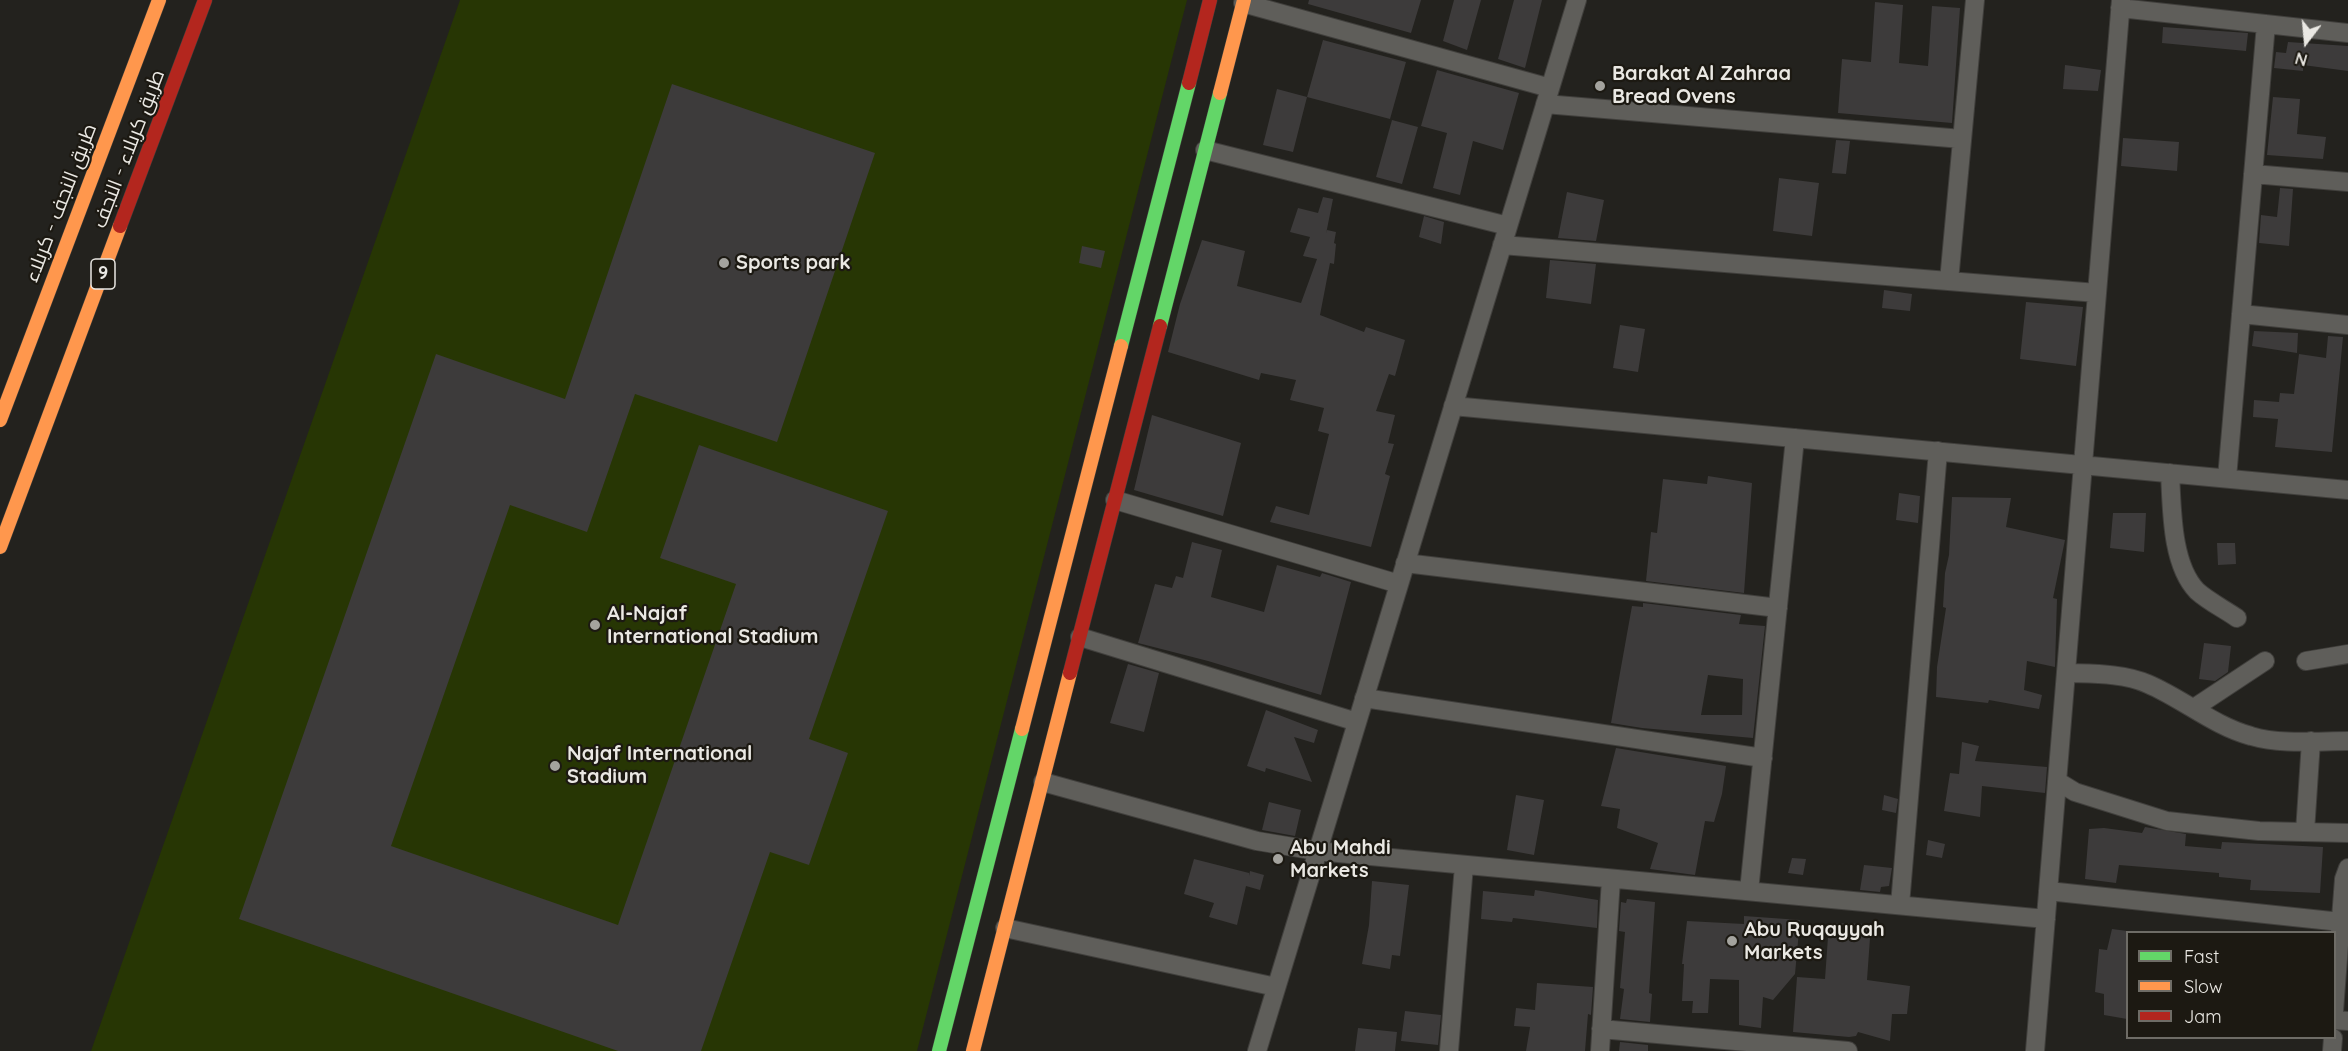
<!DOCTYPE html>
<html>
<head>
<meta charset="utf-8">
<style>
  body { margin:0 }
  #map { position:relative; width:2348px; height:1051px; overflow:hidden; background:#23221e; font-family:Quicksand,sans-serif }
  canvas { display:block }
  .legend { position:absolute; left:2126px; top:931px; width:210px; height:108px; box-sizing:border-box; background:#1c1912; border:2px solid #6e6c66; margin:0; padding:8px 10px; list-style:none; font-size:18px; color:#eae8e3 }
  .legend li { display:flex; align-items:center; gap:12px; height:30px }
  .legend b { width:30px; border:2px solid #6e6c66 }
  .north { position:absolute; left:2276px; top:12px; width:60px; height:60px; -webkit-text-stroke:4px #1c1912; paint-order:stroke; rotate:196deg; font-size:16px; font-weight:700; line-height:24px; text-align:center; color:#eae8e3 }
  .north::after { content:''; display:block; margin:auto; width:21px; height:27px; background:#eae8e3; clip-path:polygon(50% 0,100% 100%,50% 72%,0 100%) }
</style>
</head>
<body>
<div id="map">
<canvas width="2348" height="1051"></canvas>
<ul class="legend">
<li><b style="height:8px;background:#63d668"></b>Fast</li>
<li><b style="height:8px;background:#ff974d"></b>Slow</li>
<li><b style="height:8px;background:#b3261e"></b>Jam</li>
</ul>
<div class="north">N</div>
</div>
<script>
const ctx = document.querySelector('canvas').getContext('2d');
ctx.lineJoin = 'round';
function fillPath(path, color) { ctx.fillStyle = color; ctx.fill(path, 'evenodd'); }
function stroke(path, color, width, dash) { ctx.strokeStyle = color; ctx.lineWidth = width; ctx.lineCap = dash ? 'butt' : 'round'; ctx.setLineDash(dash || []); ctx.stroke(path); }
function label(font, color, halo, rows, align = 'center') {
  ctx.font = font + ' Quicksand,Cairo,sans-serif'; ctx.lineWidth = 4.5; ctx.setLineDash([]); ctx.textBaseline = 'middle'; ctx.strokeStyle = halo; ctx.fillStyle = color; for (const [text, x, y, turn = 0] of rows) {
    ctx.save(); ctx.translate(x, y); ctx.rotate((+turn || 0) * Math.PI / 180); ctx.textAlign = isNaN(turn) ? turn : align; if (halo) ctx.strokeText(text, 0, 0); ctx.fillText(text, 0, 0); ctx.restore();
  }
}
fillPath(new Path2D(`
  M 460,0 L 1187,0 L 917,1051 L 91,1051 Z`), '#273604');
fillPath(new Path2D(`
  M 1309,0 L 1421,0 L 1411,33 L 1308,4 Z
  M 1454,0 L 1481,0 L 1467,50 L 1443,41 Z
  M 1514,0 L 1542,0 L 1525,68 L 1498,59 Z
  M 1875,2 L 1903,5 L 1899,63 L 1928,66 L 1932,6 L 1960,8 L 1952,123 L 1838,113 L 1842,59 L 1871,62 Z
  M 2163,27 L 2248,33 L 2246,51 L 2162,43 Z
  M 1323,40 L 1406,62 L 1390,119 L 1307,97 Z
  M 2288,42 L 2348,46 L 2348,71 L 2303,65 L 2303,71 L 2274,68 L 2276,52 L 2286,53 Z
  M 2065,65 L 2101,70 L 2098,91 L 2063,89 Z
  M 1437,70 L 1519,93 L 1503,150 L 1473,141 L 1460,195 L 1433,188 L 1447,133 L 1421,126 Z
  M 672,84 L 875,153 L 777,442 L 635,394 L 587,532 L 510,505 L 391,846 L 618,925 L 736,584 L 660,558 L 699,445 L 888,511 L 809,739 L 848,753 L 809,865 L 770,852 L 701,1051 L 618,1051 L 239,919 L 436,354 L 565,399 Z
  M 1277,89 L 1307,97 L 1293,152 L 1263,145 Z
  M 2273,97 L 2300,99 L 2297,134 L 2326,137 L 2323,159 L 2267,155 Z
  M 1392,120 L 1418,127 L 1402,184 L 1376,177 Z
  M 2123,138 L 2179,142 L 2177,171 L 2121,166 Z
  M 1836,140 L 1850,141 L 1846,174 L 1832,173 Z
  M 1779,178 L 1819,183 L 1812,236 L 1773,231 Z
  M 2280,188 L 2293,189 L 2289,246 L 2259,243 L 2261,215 L 2277,217 Z
  M 1567,192 L 1604,200 L 1596,241 L 1558,238 Z
  M 1323,197 L 1333,199 L 1326,234 L 1327,230 L 1336,232 L 1334,243 L 1336,244 L 1334,264 L 1330,263 L 1320,315 L 1364,332 L 1366,327 L 1405,340 L 1395,376 L 1389,374 L 1376,411 L 1395,415 L 1388,443 L 1394,444 L 1385,474 L 1390,476 L 1371,547 L 1270,522 L 1276,506 L 1309,515 L 1329,434 L 1318,431 L 1324,408 L 1290,400 L 1296,380 L 1261,373 L 1259,380 L 1168,352 L 1180,304 L 1202,240 L 1245,251 L 1237,286 L 1301,303 L 1317,259 L 1303,256 L 1310,237 L 1290,232 L 1298,208 L 1318,213 Z
  M 1424,216 L 1444,222 L 1441,244 L 1419,237 Z
  M 1082,246 L 1105,251 L 1101,268 L 1079,263 Z
  M 1550,260 L 1596,264 L 1591,304 L 1546,298 Z
  M 1884,290 L 1912,294 L 1910,311 L 1882,308 Z
  M 2026,302 L 2083,307 L 2076,366 L 2020,359 Z
  M 1620,325 L 1645,329 L 1638,372 L 1613,368 Z
  M 2254,331 L 2298,333 L 2297,353 L 2252,346 Z
  M 2328,336 L 2343,337 L 2332,452 L 2275,447 L 2278,419 L 2253,417 L 2254,400 L 2279,402 L 2280,393 L 2294,394 L 2299,354 L 2326,358 Z
  M 1152,415 L 1241,443 L 1223,516 L 1134,490 Z
  M 1708,476 L 1752,483 L 1744,593 L 1646,581 L 1651,532 L 1657,533 L 1663,479 L 1707,484 Z
  M 1899,493 L 1920,496 L 1918,523 L 1896,520 Z
  M 1952,497 L 2011,498 L 2006,527 L 2065,540 L 2053,598 L 2057,599 L 2055,667 L 2027,661 L 2024,690 L 2042,695 L 2039,709 L 1989,700 L 1988,703 L 1936,697 L 1937,667 L 1946,608 L 1943,607 L 1945,573 L 1949,555 Z
  M 2113,513 L 2146,513 L 2144,552 L 2110,548 Z
  M 1192,542 L 1222,550 L 1211,597 L 1264,612 L 1277,565 L 1320,577 L 1322,573 L 1351,582 L 1321,695 L 1208,661 L 1138,643 L 1155,584 L 1172,588 L 1176,576 L 1183,578 Z
  M 2217,543 L 2235,543 L 2236,564 L 2218,565 Z
  M 1643,603 L 1741,615 L 1739,624 L 1765,626 L 1753,738 L 1642,728 L 1611,723 L 1632,606 L 1643,607 ZM 1708,675 L 1743,679 L 1742,715 L 1701,715 Z
  M 2204,643 L 2231,646 L 2228,672 L 2215,681 L 2199,679 Z
  M 1128,664 L 1159,673 L 1144,732 L 1110,723 Z
  M 1266,710 L 1318,730 L 1314,743 L 1294,737 L 1312,782 L 1266,768 L 1265,772 L 1247,766 Z
  M 1962,742 L 1979,746 L 1975,761 L 2047,767 L 2045,793 L 1982,786 L 1980,817 L 1944,811 L 1950,773 L 1959,774 Z
  M 1616,748 L 1726,766 L 1722,794 L 1714,822 L 1705,821 L 1695,875 L 1650,869 L 1658,843 L 1617,828 L 1620,809 L 1601,806 Z
  M 1516,795 L 1544,800 L 1534,855 L 1507,850 Z
  M 1884,795 L 1898,799 L 1896,813 L 1882,810 Z
  M 1269,802 L 1301,810 L 1295,836 L 1262,830 Z
  M 2145,827 L 2186,834 L 2185,846 L 2221,849 L 2222,842 L 2323,847 L 2320,893 L 2250,890 L 2251,880 L 2219,877 L 2219,873 L 2119,865 L 2116,883 L 2085,879 L 2089,829 L 2104,828 L 2142,833 Z
  M 1928,840 L 1945,844 L 1942,858 L 1926,855 Z
  M 1792,858 L 1806,859 L 1803,875 L 1788,873 Z
  M 1194,859 L 1249,873 L 1249,876 L 1250,871 L 1264,875 L 1260,890 L 1246,886 L 1237,925 L 1209,917 L 1214,903 L 1184,894 Z
  M 1864,865 L 1892,868 L 1889,886 L 1881,887 L 1880,892 L 1860,890 Z
  M 1372,881 L 1409,885 L 1400,956 L 1392,955 L 1390,969 L 1362,964 L 1369,925 Z
  M 1535,890 L 1598,900 L 1597,928 L 1513,918 L 1512,922 L 1481,919 L 1483,891 L 1534,896 Z
  M 1627,899 L 1655,902 L 1649,993 L 1652,994 L 1650,1022 L 1620,1019 L 1624,989 L 1620,988 L 1625,932 L 1619,931 L 1621,902 L 1626,903 Z
  M 1744,916 L 1800,920 L 1795,974 L 1773,1000 L 1763,997 L 1761,1028 L 1739,1025 L 1739,980 L 1710,979 L 1708,1013 L 1692,1013 L 1693,1001 L 1682,1001 L 1684,964 L 1682,964 L 1687,921 L 1744,924 Z
  M 1829,923 L 1871,924 L 1867,980 L 1910,986 L 1907,1014 L 1892,1014 L 1890,1041 L 1858,1032 L 1856,1036 L 1849,1037 L 1793,1032 L 1797,977 L 1825,979 Z
  M 2112,929 L 2127,931 L 2127,1019 L 2104,1015 L 2104,994 L 2095,992 L 2099,949 L 2107,950 Z
  M 1537,983 L 1593,987 L 1591,1015 L 1588,1014 L 1585,1051 L 1526,1051 L 1530,1027 L 1514,1026 L 1516,1008 L 1535,1010 Z
  M 1405,1011 L 1441,1015 L 1438,1045 L 1401,1041 Z
  M 1358,1028 L 1397,1032 L 1395,1051 L 1355,1051 Z
  M 1620,1042 L 1648,1045 L 1648,1051 L 1619,1051 Z`), '#3d3b3b');
const street = new Path2D(`
  M 1243,3 L 1550,88
  M 2120,8 L 2348,33
  M 1545,104 L 1962,139
  M 1205,150 L 1508,226
  M 2253,174 L 2348,182
  M 1502,245 L 2097,293
  M 1949,281 L 1975,0
  M 2241,314 L 2348,325
  M 1453,406 L 2348,490
  M 2170,473 C 2172,508 2171,564 2197,591 C 2208,601 2224,609 2237,618
  M 2227,478 L 2266,24
  M 1115,500 L 1399,584
  M 1405,563 L 1778,608
  M 1080,637 L 1357,722
  M 2306,661 L 2348,654
  M 2066,673 C 2092,674 2123,673 2148,684 C 2183,699 2214,726 2251,736 C 2281,745 2317,741 2348,741
  M 1364,698 L 1763,758
  M 2194,708 L 2265,661
  M 2057,781 L 2075,792 L 2167,821 L 2259,831 L 2348,833
  M 1043,782 L 1257,841 L 1317,851 L 2046,919
  M 2305,832 L 2311,741
  M 1749,891 L 1795,438
  M 2048,891 L 2341,922
  M 1900,905 L 1938,451
  M 1005,928 L 1276,987
  M 2334,1011 L 2344,879 L 2348,868
  M 2334,1020 L 2348,1021
  M 1601,1029 L 1848,1051
  M 1257,1051 L 1577,0
  M 1449,1051 L 1464,865
  M 1600,1051 L 1611,879
  M 2035,1051 L 2121,0
  M 2332,1051 L 2333,1038`);
const fast = new Path2D(`
  M 1160,326 L 1220,93
  M 1121,346 L 1189,83
  M 939,1051 L 1022,729`);
const slow = new Path2D(`
  M 1220,93 L 1244,0
  M 0,420 L 159,0
  M 0,547 L 120,226
  M 1022,729 L 1121,346
  M 973,1051 L 1070,673`);
const jam = new Path2D(`
  M 1189,83 L 1210,0
  M 120,226 L 205,0
  M 1070,673 L 1160,326`);
stroke(street, '#403f3c', 20);
stroke(fast, '#403f3c', 15);
stroke(slow, '#403f3c', 15);
stroke(jam, '#403f3c', 15);
stroke(street, '#5f5e5a', 18);
stroke(fast, '#63d668', 14);
stroke(slow, '#ff974d', 14);
stroke(jam, '#b3261e', 14);
for (const [x, y, r, color] of [
  [1600,86,6,"#a4a39e"],
  [724,263,6,"#a4a39e"],
  [595,625,6,"#a4a39e"],
  [555,766,6,"#a4a39e"],
  [1278,859,6,"#a4a39e"],
  [1732,941,6,"#a4a39e"]
]) { const dot = new Path2D(); dot.arc(x, y, r, 0, 2 * Math.PI); ctx.fillStyle = color; ctx.fill(dot); stroke(dot, '#1c1912', 2); }
for (const [x, y, w] of [
  [103,274,24]
]) { const box = new Path2D(); box.roundRect(x - w / 2, y - 15, w, 30, 4.5); ctx.fillStyle = '#1c1912'; ctx.fill(box); stroke(box, '#eae8e3', 1.5); }
label('bold 18px', '#eae8e3', null, [
  ["9",103,274]
]);
label('bold 20px', '#eae8e3', '#1c1912', [
  ["Barakat Al Zahraa",1612,74],
  ["Bread Ovens",1612,97],
  ["Sports park",736,263],
  ["Al-Najaf",607,614],
  ["International Stadium",607,637],
  ["Najaf International",567,754],
  ["Stadium",567,777],
  ["Abu Mahdi",1290,848],
  ["Markets",1290,871],
  ["Abu Ruqayyah",1744,930],
  ["Markets",1744,953]
], 'left');
label('20px', '#eae8e3', '#1c1912', [
  ["طريق کربلاء - النجف",129,149,-69],
  ["طريق النجف - کربلاء",61,203,-69]
]);
</script>
</body>
</html>
